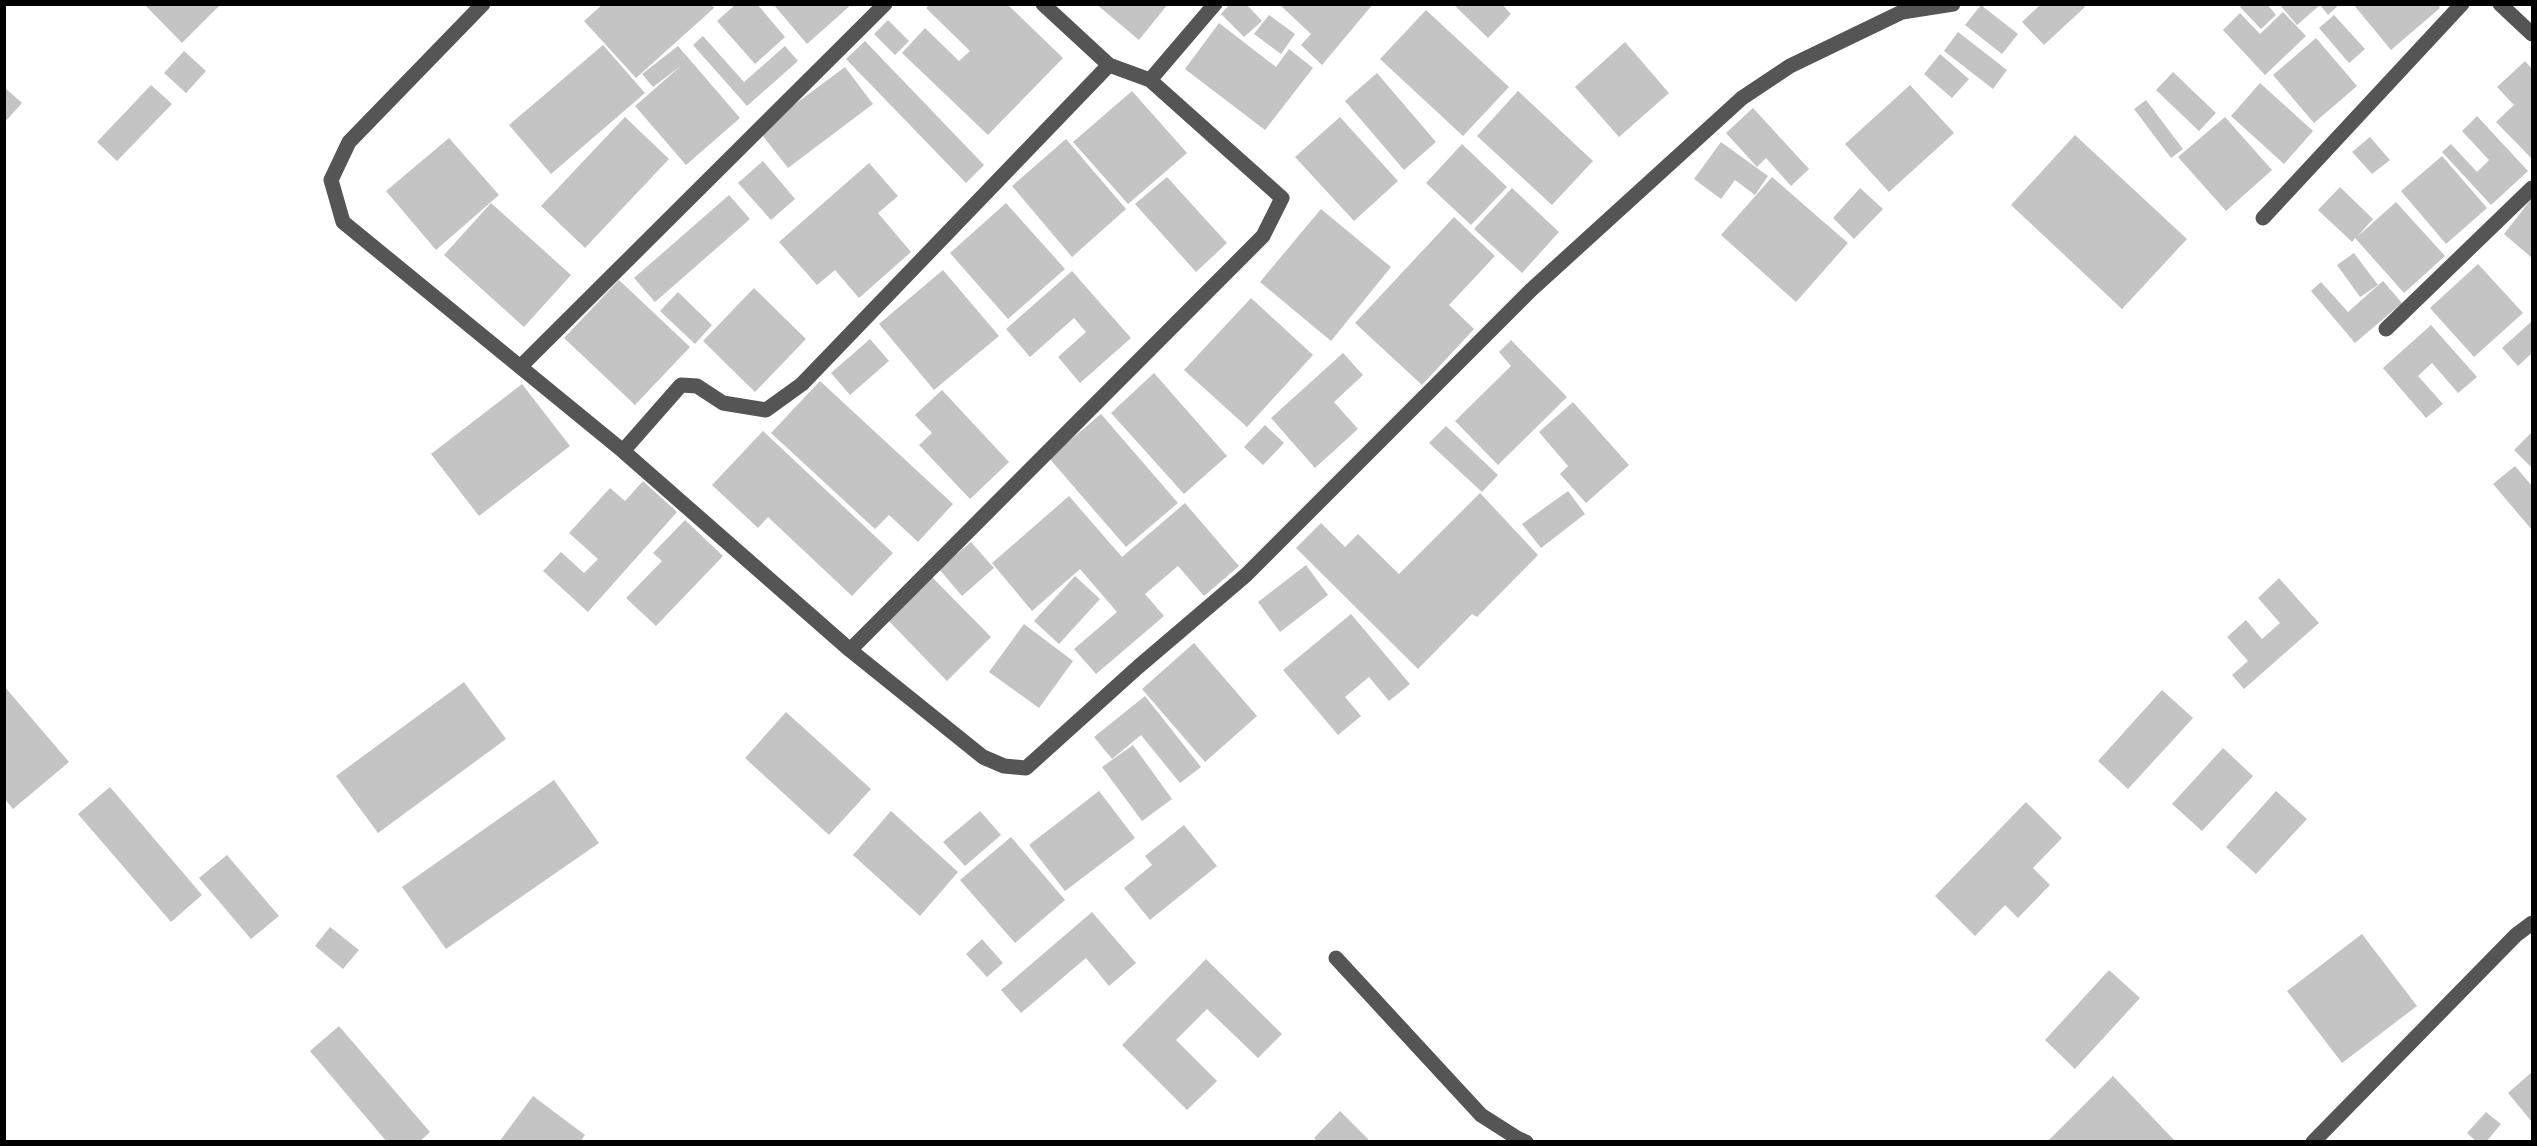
<!DOCTYPE html>
<html>
<head>
<meta charset="utf-8">
<style>
  body { margin:0 }
  #map { position:relative; width:2537px; height:1146px; overflow:hidden; background:#fff; font-family:Montserrat,sans-serif }
  canvas { display:block }
  .frame { position:absolute; inset:0; border:6px solid #000; pointer-events:none }
</style>
</head>
<body>
<div id="map">
<canvas width="2537" height="1146"></canvas>
<div class="frame"></div>
</div>
<script>
const ctx = document.querySelector('canvas').getContext('2d');
ctx.lineJoin = 'round';
function fillPath(path, color) { ctx.fillStyle = color; ctx.fill(path, 'evenodd'); }
function stroke(path, color, width, dash) { ctx.strokeStyle = color; ctx.lineWidth = width; ctx.lineCap = dash ? 'butt' : 'round'; ctx.setLineDash(dash || []); ctx.stroke(path); }
fillPath(new Path2D(`
  M 144,4 L 221,4 L 182,43 Z
  M 603,4 L 711,4 L 714,8 L 636,78 L 584,21 Z
  M 736,4 L 757,4 L 785,37 L 755,64 L 717,21 Z
  M 773,4 L 852,4 L 807,44 Z
  M 930,4 L 1007,4 L 1063,58 L 988,135 L 902,53 L 925,28 L 959,61 L 970,51 L 926,8 Z
  M 1096,4 L 1168,4 L 1139,40 Z
  M 1230,4 L 1246,4 L 1262,21 L 1244,37 L 1221,14 Z
  M 1279,4 L 1373,4 L 1322,65 L 1301,45 L 1311,34 Z
  M 1453,4 L 1502,4 L 1511,14 L 1488,38 Z
  M 2041,4 L 2083,4 L 2085,7 L 2044,45 L 2022,22 Z
  M 2243,4 L 2267,4 L 2276,15 L 2261,29 L 2240,7 Z
  M 2279,4 L 2340,4 L 2328,15 L 2320,5 L 2297,25 Z
  M 2353,4 L 2438,4 L 2440,8 L 2391,50 Z
  M 1981,5 L 2018,34 L 2002,54 L 1965,25 Z
  M 1426,10 L 1509,87 L 1463,136 L 1380,59 Z
  M 2283,12 L 2306,36 L 2265,75 L 2223,30 L 2240,13 L 2260,34 Z
  M 1269,15 L 1295,34 L 1281,54 L 1254,34 Z
  M 2334,15 L 2365,49 L 2349,63 L 2319,28 Z
  M 888,20 L 909,41 L 895,55 L 874,34 Z
  M 1219,23 L 1276,67 L 1289,49 L 1313,68 L 1265,130 L 1185,69 Z
  M 1958,32 L 2007,70 L 1993,89 L 1944,51 Z
  M 703,36 L 744,82 L 785,46 L 798,61 L 747,106 L 693,45 Z
  M 2316,38 L 2357,86 L 2314,123 L 2273,75 Z
  M 865,41 L 984,165 L 966,183 L 846,59 Z
  M 1625,42 L 1669,93 L 1619,137 L 1575,87 Z
  M 603,45 L 645,93 L 551,174 L 509,125 Z
  M 678,46 L 740,118 L 686,165 L 635,106 L 682,65 L 653,87 L 642,74 Z
  M 184,51 L 206,71 L 186,93 L 164,73 Z
  M 1940,54 L 1969,79 L 1952,98 L 1924,74 Z
  M 2525,61 L 2532,69 L 2532,159 L 2496,122 L 2514,105 L 2497,87 Z
  M 845,67 L 873,104 L 788,168 L 759,131 Z
  M 2173,72 L 2216,113 L 2199,131 L 2156,90 Z
  M 1377,73 L 1436,142 L 1404,170 L 1345,101 Z
  M 2260,83 L 2313,131 L 2284,164 L 2231,116 Z
  M 151,85 L 172,104 L 117,161 L 97,142 Z
  M 1910,85 L 1954,133 L 1889,192 L 1845,144 Z
  M 4,87 L 22,103 L 4,123 Z
  M 1132,91 L 1187,153 L 1128,204 L 1073,142 Z
  M 1518,91 L 1593,161 L 1552,205 L 1477,136 Z
  M 2146,100 L 2183,149 L 2171,158 L 2134,109 Z
  M 1753,108 L 1809,169 L 1791,186 L 1766,158 L 1757,167 L 1726,133 Z
  M 2477,116 L 2528,171 L 2491,205 L 2442,152 L 2451,144 L 2477,172 L 2489,160 L 2462,131 Z
  M 625,117 L 669,159 L 585,248 L 541,206 Z
  M 1340,117 L 1398,181 L 1354,221 L 1295,157 Z
  M 2225,117 L 2272,170 L 2226,211 L 2178,157 Z
  M 2075,135 L 2187,239 L 2122,309 L 2011,205 Z
  M 2370,137 L 2390,160 L 2372,174 L 2352,152 Z
  M 449,138 L 499,195 L 436,250 L 386,191 Z
  M 1066,139 L 1126,209 L 1072,257 L 1012,186 Z
  M 1721,142 L 1768,176 L 1755,195 L 1735,180 L 1721,199 L 1694,179 Z
  M 1462,144 L 1507,187 L 1471,225 L 1426,183 Z
  M 2442,156 L 2487,208 L 2446,244 L 2401,191 Z
  M 763,161 L 795,199 L 771,220 L 738,183 Z
  M 869,163 L 898,196 L 878,213 L 911,252 L 859,298 L 835,270 L 817,285 L 779,242 Z
  M 1167,177 L 1227,243 L 1196,272 L 1135,204 Z
  M 1772,177 L 1848,243 L 1796,302 L 1721,235 Z
  M 2340,187 L 2373,219 L 2357,237 L 2396,202 L 2445,256 L 2404,293 L 2355,238 L 2352,242 L 2318,210 Z
  M 1512,188 L 1559,232 L 1522,273 L 1474,229 Z
  M 1860,188 L 1883,209 L 1854,239 L 1833,218 Z
  M 729,195 L 750,219 L 655,302 L 634,278 Z
  M 2532,198 L 2532,258 L 2504,234 Z
  M 491,203 L 571,275 L 524,327 L 444,255 Z
  M 1006,203 L 1065,269 L 1008,319 L 950,253 Z
  M 1321,209 L 1391,267 L 1331,341 L 1260,282 Z
  M 1454,217 L 1495,256 L 1449,305 L 1474,329 L 1422,385 L 1355,323 Z
  M 2354,253 L 2378,285 L 2360,297 L 2337,265 Z
  M 2478,264 L 2523,313 L 2474,357 L 2430,308 Z
  M 943,270 L 999,336 L 934,390 L 879,324 Z
  M 1072,271 L 1131,338 L 1080,383 L 1058,357 L 1086,332 L 1074,318 L 1030,357 L 1006,329 Z
  M 619,280 L 690,347 L 635,405 L 564,338 Z
  M 2383,281 L 2402,303 L 2355,343 L 2311,291 L 2321,282 L 2348,312 Z
  M 754,288 L 806,339 L 755,392 L 703,341 Z
  M 678,292 L 712,325 L 695,344 L 660,311 Z
  M 1251,298 L 1313,355 L 1247,427 L 1184,370 Z
  M 2532,321 L 2532,353 L 2518,366 L 2502,348 Z
  M 2431,325 L 2477,377 L 2458,393 L 2432,363 L 2418,376 L 2443,404 L 2426,418 L 2383,368 Z
  M 870,339 L 889,361 L 850,395 L 831,373 Z
  M 1511,340 L 1567,397 L 1498,465 L 1455,421 L 1511,366 L 1499,352 Z
  M 1343,353 L 1363,375 L 1334,402 L 1358,429 L 1315,468 L 1271,418 Z
  M 1154,373 L 1227,456 L 1184,494 L 1111,413 Z
  M 820,381 L 953,504 L 918,542 L 889,515 L 875,529 L 771,433 Z
  M 522,384 L 570,446 L 479,516 L 431,454 Z
  M 942,390 L 1009,462 L 970,499 L 919,445 L 932,433 L 915,415 Z
  M 1573,402 L 1629,465 L 1586,503 L 1560,474 L 1568,466 L 1539,432 Z
  M 1101,414 L 1178,503 L 1126,547 L 1049,458 Z
  M 1265,425 L 1284,443 L 1263,465 L 1244,447 Z
  M 1446,426 L 1498,475 L 1482,492 L 1429,443 Z
  M 763,431 L 893,553 L 852,596 L 768,517 L 758,528 L 712,485 Z
  M 2532,432 L 2532,468 L 2514,450 Z
  M 2515,466 L 2532,486 L 2532,530 L 2493,484 Z
  M 643,481 L 677,512 L 588,612 L 543,571 L 561,552 L 584,573 L 598,559 L 569,533 L 610,488 L 625,501 Z
  M 1568,491 L 1585,514 L 1541,548 L 1522,524 Z
  M 1480,493 L 1538,555 L 1477,617 L 1472,614 L 1418,669 L 1296,548 L 1321,523 L 1345,547 L 1358,534 L 1399,574 Z
  M 1069,496 L 1122,557 L 1185,503 L 1239,566 L 1204,596 L 1178,566 L 1145,594 L 1164,616 L 1096,674 L 1074,649 L 1117,612 L 1080,569 L 1032,611 L 992,563 Z
  M 685,520 L 723,556 L 656,626 L 626,598 L 662,561 L 653,553 Z
  M 971,542 L 994,568 L 962,596 L 939,569 Z
  M 1306,565 L 1328,595 L 1280,632 L 1258,602 Z
  M 929,574 L 991,637 L 947,681 L 885,617 Z
  M 1075,576 L 1100,599 L 1059,644 L 1034,621 Z
  M 2279,578 L 2319,623 L 2244,689 L 2232,675 L 2248,661 L 2227,637 L 2246,620 L 2262,639 L 2280,623 L 2258,598 Z
  M 1351,614 L 1410,684 L 1389,701 L 1369,677 L 1345,697 L 1361,716 L 1338,735 L 1283,670 Z
  M 1024,624 L 1073,661 L 1039,708 L 989,672 Z
  M 1194,643 L 1257,716 L 1205,762 L 1142,689 Z
  M 464,682 L 506,739 L 378,833 L 336,776 Z
  M 4,686 L 69,762 L 13,809 L 4,798 Z
  M 2162,690 L 2193,718 L 2128,789 L 2098,761 Z
  M 1145,696 L 1201,767 L 1180,783 L 1141,735 L 1112,759 L 1094,737 Z
  M 786,712 L 871,789 L 829,835 L 745,758 Z
  M 1133,745 L 1172,799 L 1142,821 L 1102,767 Z
  M 2223,748 L 2253,776 L 2202,831 L 2172,804 Z
  M 554,780 L 599,843 L 446,949 L 402,887 Z
  M 110,787 L 202,895 L 171,922 L 78,814 Z
  M 1099,791 L 1135,838 L 1065,891 L 1029,845 Z
  M 2276,791 L 2307,819 L 2256,874 L 2226,847 Z
  M 2026,802 L 2062,838 L 2033,868 L 2050,885 L 2018,918 L 2005,905 L 1975,936 L 1935,896 Z
  M 891,811 L 958,872 L 920,916 L 853,855 Z
  M 980,811 L 1001,835 L 965,866 L 943,842 Z
  M 1184,825 L 1217,866 L 1150,920 L 1124,888 L 1152,865 L 1145,856 Z
  M 1011,837 L 1065,900 L 1015,943 L 960,880 Z
  M 227,855 L 279,916 L 251,939 L 199,878 Z
  M 1092,912 L 1136,963 L 1109,986 L 1086,958 L 1021,1013 L 1001,990 Z
  M 330,927 L 359,950 L 343,969 L 315,946 Z
  M 2362,934 L 2417,1006 L 2342,1063 L 2287,991 Z
  M 982,939 L 1003,963 L 987,977 L 966,954 Z
  M 1206,959 L 1282,1034 L 1258,1058 L 1207,1009 L 1176,1040 L 1217,1081 L 1187,1110 L 1122,1045 Z
  M 2109,970 L 2140,998 L 2075,1069 L 2045,1040 Z
  M 339,1026 L 430,1132 L 419,1142 L 387,1142 L 310,1051 Z
  M 2532,1072 L 2532,1122 L 2508,1093 Z
  M 2113,1076 L 2176,1142 L 2047,1142 Z
  M 533,1096 L 585,1135 L 580,1142 L 499,1142 Z
  M 1340,1111 L 1369,1140 L 1367,1142 L 1318,1142 L 1314,1138 Z
  M 2486,1112 L 2501,1124 L 2486,1142 L 2477,1142 L 2467,1133 Z`), '#c4c4c4');
stroke(new Path2D(`
  M 483,4 L 349,142 L 331,180 L 343,222 L 623,451 L 850,650 L 983,757 L 1004,766 L 1026,768 L 1138,667 L 1246,575 L 1531,290 L 1742,98 L 1790,66 L 1902,12 L 1953,4
  M 2500,4 L 2532,34
  M 1150,80 L 1215,4
  M 2263,218 L 2462,4
  M 2386,329 L 2532,188
  M 520,367 L 885,4
  M 623,451 L 681,385 L 697,386 L 723,403 L 766,410 L 802,384 L 1109,65
  M 850,650 L 1263,236 L 1282,198 L 1150,80 L 1109,65 L 1043,4
  M 1336,958 L 1481,1115 L 1517,1138 L 1526,1142
  M 2313,1142 L 2516,935 L 2532,923`), '#555', 15);
</script>
</body>
</html>
